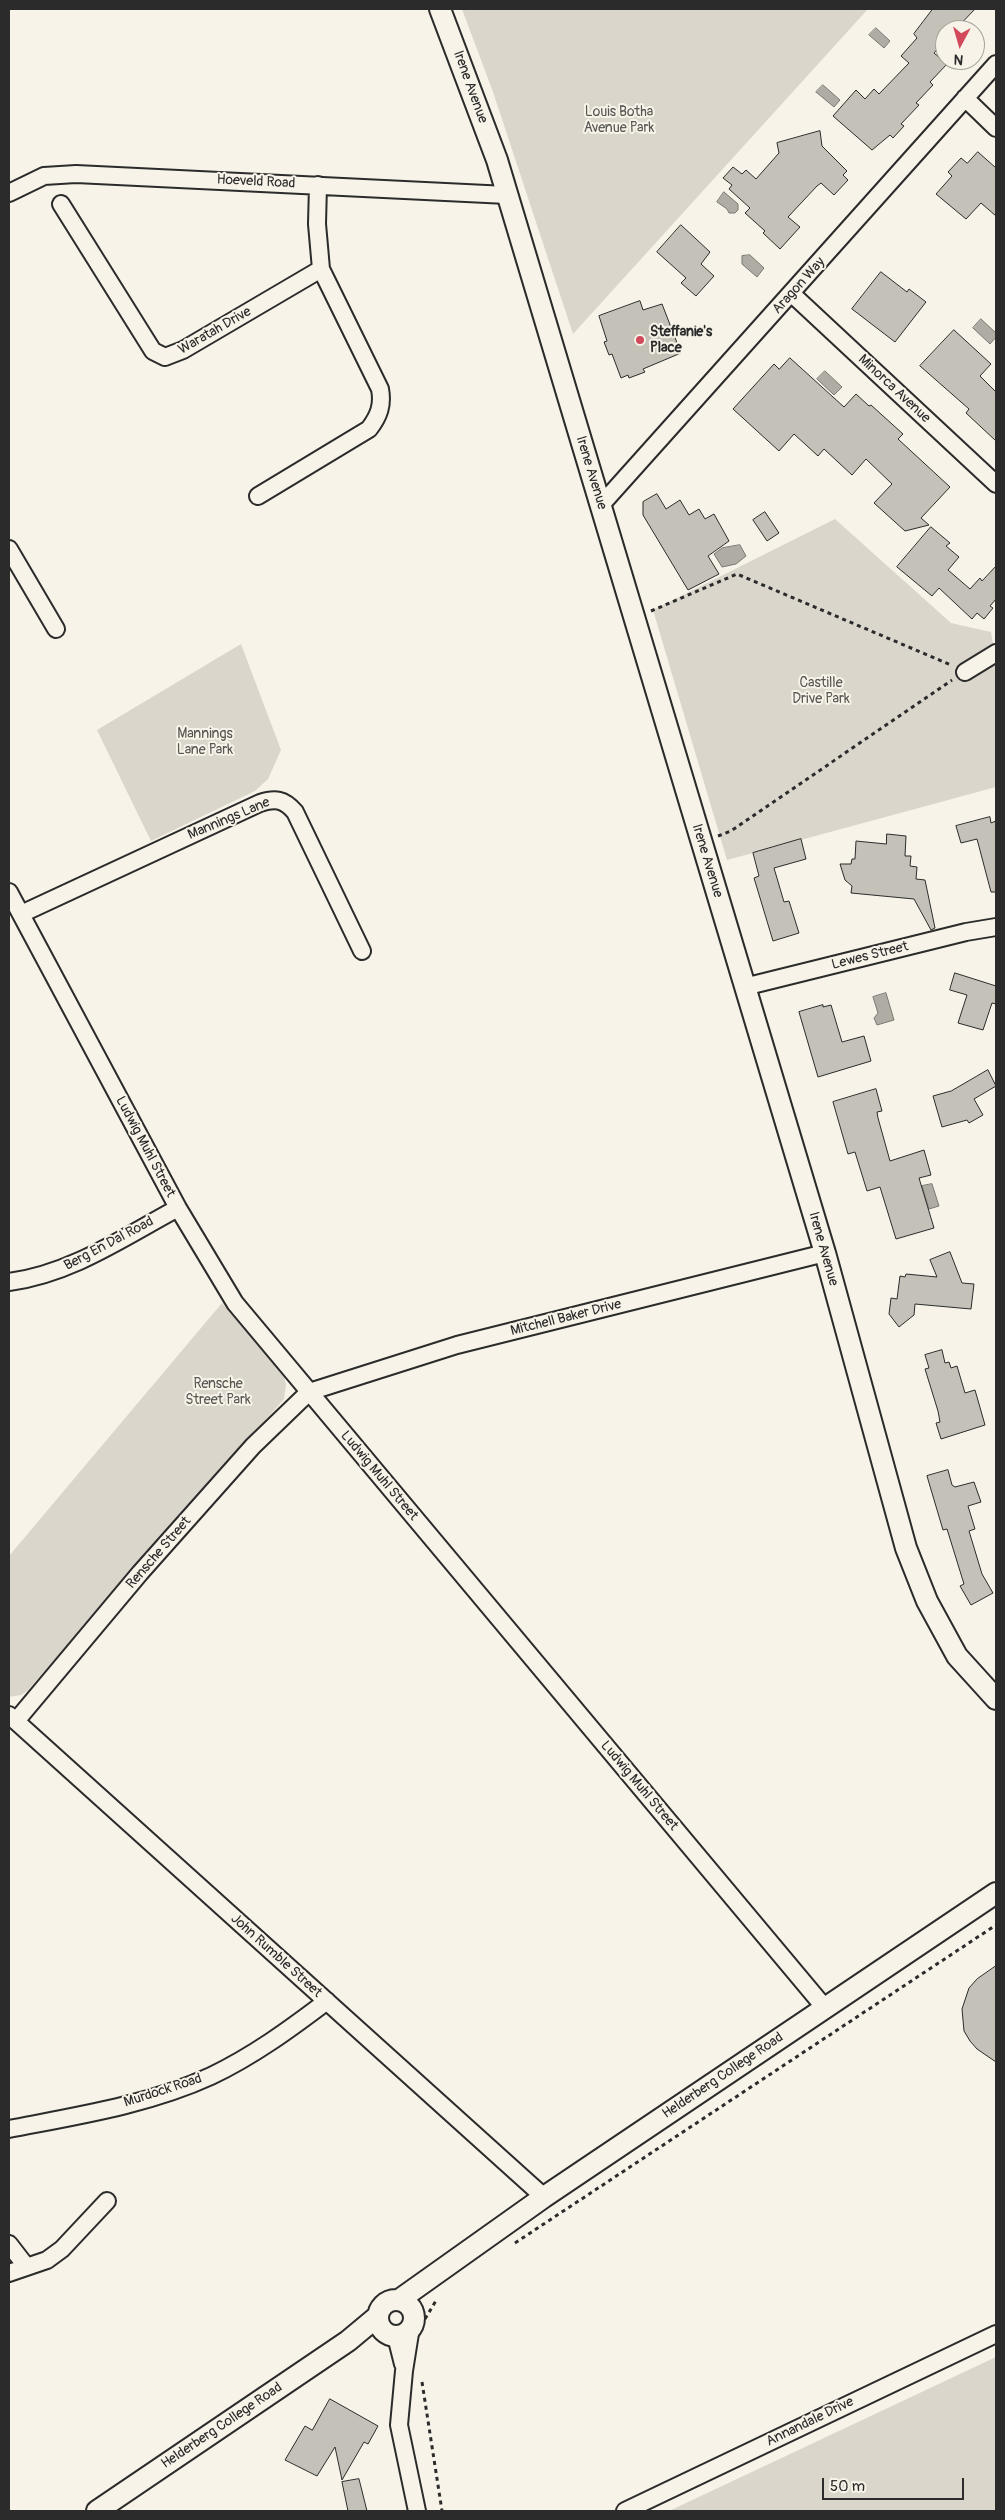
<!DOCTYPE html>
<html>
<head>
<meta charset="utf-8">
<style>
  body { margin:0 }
  #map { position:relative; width:1005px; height:2520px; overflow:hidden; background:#f7f3e8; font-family:Pangolin,sans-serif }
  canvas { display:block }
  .frame { position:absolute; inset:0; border:10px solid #2b2b2b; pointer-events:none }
  .north { position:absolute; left:935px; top:20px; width:50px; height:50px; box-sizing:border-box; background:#f7f3e8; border:1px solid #a5a39c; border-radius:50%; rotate:186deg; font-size:14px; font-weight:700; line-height:20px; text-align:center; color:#2b2b2b }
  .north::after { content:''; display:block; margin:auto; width:18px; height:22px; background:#d1495b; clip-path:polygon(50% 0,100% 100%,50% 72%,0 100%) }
  .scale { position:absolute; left:822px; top:2478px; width:142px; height:22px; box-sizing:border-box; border:2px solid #2b2b2b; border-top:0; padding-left:6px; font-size:15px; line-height:18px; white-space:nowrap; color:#2b2b2b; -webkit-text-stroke:4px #f7f3e8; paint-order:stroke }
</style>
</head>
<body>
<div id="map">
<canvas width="1005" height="2520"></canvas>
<div class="frame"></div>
<div class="north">N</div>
<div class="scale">50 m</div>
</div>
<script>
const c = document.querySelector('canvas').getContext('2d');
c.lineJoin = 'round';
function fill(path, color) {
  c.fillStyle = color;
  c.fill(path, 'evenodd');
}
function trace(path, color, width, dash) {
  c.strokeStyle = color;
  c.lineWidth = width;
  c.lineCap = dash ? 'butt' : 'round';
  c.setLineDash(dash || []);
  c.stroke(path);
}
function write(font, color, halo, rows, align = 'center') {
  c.font = font + ' Pangolin,sans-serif';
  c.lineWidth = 4;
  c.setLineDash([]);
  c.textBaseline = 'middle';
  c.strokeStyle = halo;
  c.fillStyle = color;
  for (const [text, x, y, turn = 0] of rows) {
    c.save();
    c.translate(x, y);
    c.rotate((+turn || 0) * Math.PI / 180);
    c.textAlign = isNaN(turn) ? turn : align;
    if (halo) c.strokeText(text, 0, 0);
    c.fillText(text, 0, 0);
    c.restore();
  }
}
const green = new Path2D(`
  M 462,9 L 868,9 L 573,334 L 493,92 Z
  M 835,519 L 951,623 L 991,632 L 996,661 L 996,787 L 727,860 L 653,610 Z
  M 241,644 L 281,750 L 268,779 L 255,791 L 151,841 L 97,730 Z
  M 222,1303 L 284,1377 L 286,1384 L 284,1399 L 27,1691 L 21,1695 L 9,1697 L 9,1556 Z
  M 996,2357 L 996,2511 L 669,2511 Z`);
const water = new Path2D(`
  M 876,28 L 890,41 L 884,48 L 869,35 Z
  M 823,85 L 840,100 L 834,107 L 816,92 Z
  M 724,192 L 738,204 L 738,210 L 735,213 L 729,213 L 727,209 L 717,202 Z
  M 750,255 L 764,268 L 757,277 L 742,264 L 742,256 Z
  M 981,319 L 996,333 L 996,337 L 990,344 L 973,328 Z
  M 825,371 L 842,387 L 834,395 L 817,379 Z
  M 740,545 L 746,556 L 736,564 L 722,567 L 714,554 L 722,548 Z
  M 886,993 L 894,1020 L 877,1025 L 874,1018 L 878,1013 L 873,997 Z
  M 932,1184 L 939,1206 L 929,1209 L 922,1186 Z`);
const building = new Path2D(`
  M 933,9 L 975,9 L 955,30 L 945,30 L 945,41 L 934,53 L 947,64 L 930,82 L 933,85 L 916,103 L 919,105 L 901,124 L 904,126 L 893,138 L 890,135 L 872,150 L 833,116 L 856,90 L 865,99 L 874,89 L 879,94 L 909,63 L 901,56 L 917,38 L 914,34 Z
  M 820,131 L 822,146 L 847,171 L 843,175 L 848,180 L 834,195 L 821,183 L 817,186 L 788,217 L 800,227 L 780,249 L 763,233 L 765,231 L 745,213 L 750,208 L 729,189 L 732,185 L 723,178 L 733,167 L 742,174 L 746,170 L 756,179 L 779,153 L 777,143 Z
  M 978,152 L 996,168 L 996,216 L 981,203 L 966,219 L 936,194 L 952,176 L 948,172 L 961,158 L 967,163 Z
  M 681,225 L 710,252 L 701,264 L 714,276 L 696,296 L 681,283 L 686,278 L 657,252 Z
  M 881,272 L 907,292 L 909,289 L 926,302 L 895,342 L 852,309 Z
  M 640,301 L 643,310 L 662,304 L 681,353 L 643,369 L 645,372 L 629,378 L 628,375 L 621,378 L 612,354 L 609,355 L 604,342 L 607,341 L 599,316 Z
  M 954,330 L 991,364 L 980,376 L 996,392 L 996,441 L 966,413 L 969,409 L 920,366 Z
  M 790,358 L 844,407 L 856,394 L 869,406 L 871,405 L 903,434 L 898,439 L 950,487 L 921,518 L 929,525 L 905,531 L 874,503 L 892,484 L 866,459 L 852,475 L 824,449 L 818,456 L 794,434 L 779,451 L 733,409 L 774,364 L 779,369 Z
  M 657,494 L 666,509 L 680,500 L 689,515 L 699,509 L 705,519 L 714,514 L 729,541 L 708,556 L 719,574 L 688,590 L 643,515 L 643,502 Z
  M 765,512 L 779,533 L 767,541 L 753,520 Z
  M 931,527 L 950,543 L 946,546 L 959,557 L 948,570 L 970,589 L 980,578 L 982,581 L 996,566 L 996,599 L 990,606 L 993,608 L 984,619 L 977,613 L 972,619 L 939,588 L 932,596 L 897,567 Z
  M 990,817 L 991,823 L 996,821 L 996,892 L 991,892 L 977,839 L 961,843 L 956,826 Z
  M 887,834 L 906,836 L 905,856 L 911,856 L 910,866 L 917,867 L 916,879 L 925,880 L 935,928 L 931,930 L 914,899 L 851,893 L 852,886 L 845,880 L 840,864 L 851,864 L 852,859 L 855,859 L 856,841 L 886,844 Z
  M 801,839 L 806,859 L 774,868 L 784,902 L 789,901 L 799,933 L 773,941 L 754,878 L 759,876 L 753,853 Z
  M 955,973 L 996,986 L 996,1004 L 992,1003 L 983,1030 L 958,1023 L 967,995 L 950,990 Z
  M 823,1005 L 823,1007 L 831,1005 L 842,1042 L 864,1036 L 871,1061 L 818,1077 L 799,1012 Z
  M 988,1070 L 996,1086 L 974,1099 L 983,1115 L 969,1123 L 967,1120 L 942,1127 L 933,1096 L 951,1091 Z
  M 876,1089 L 882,1111 L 877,1112 L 878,1118 L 890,1161 L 924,1150 L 931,1175 L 919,1178 L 934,1228 L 896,1239 L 880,1187 L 867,1191 L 855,1152 L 848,1154 L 833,1102 Z
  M 950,1252 L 962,1283 L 974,1284 L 971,1309 L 915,1304 L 914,1315 L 899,1327 L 889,1314 L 891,1298 L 897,1299 L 900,1276 L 905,1277 L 906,1274 L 937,1277 L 930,1260 Z
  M 942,1350 L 945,1363 L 949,1362 L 951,1368 L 957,1366 L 965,1393 L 975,1390 L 985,1425 L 941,1439 L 936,1423 L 940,1422 L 938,1411 L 925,1369 L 929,1368 L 925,1355 Z
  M 948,1470 L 952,1485 L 955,1487 L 974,1482 L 981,1502 L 968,1506 L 975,1529 L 969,1531 L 982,1574 L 993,1593 L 971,1605 L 960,1586 L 964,1584 L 947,1529 L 943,1530 L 927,1476 Z
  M 996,1966 L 996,2062 L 977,2049 L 970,2041 L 964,2031 L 962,2009 L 969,1988 L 977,1979 Z
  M 330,2399 L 378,2426 L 368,2444 L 364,2442 L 342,2480 L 335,2447 L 317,2476 L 285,2460 L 305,2426 L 312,2430 Z
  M 359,2479 L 367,2511 L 348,2511 L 342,2482 Z`);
const path = new Path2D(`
  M 651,611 L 737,574 L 951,665
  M 718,836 L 731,831 L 952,680
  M 515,2243 L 996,1925
  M 425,2319 L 437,2299
  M 422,2382 L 442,2511`);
const minor = new Path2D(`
  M 965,98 L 996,128
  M 9,193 L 44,176 L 76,174 L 507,195
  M 61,204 L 153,351 L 165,357 L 183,350 L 321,269
  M 792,294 L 996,484
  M 258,496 L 369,429 C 379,416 383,405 380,389 L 321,269 L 317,224 L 318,185
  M 601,505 L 996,64
  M 9,549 L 56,629
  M 965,672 L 996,653
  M 9,892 L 178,1208 L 235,1303 L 825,2008
  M 21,914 L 260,803 C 275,798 284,799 295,812 L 362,951
  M 744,987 L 966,932 L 996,927
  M 9,1282 C 71,1274 124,1237 178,1208
  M 9,1715 L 544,2197
  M 16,1721 L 140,1573 L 253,1446 L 309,1392 L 457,1345 L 825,1253
  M 9,2129 C 76,2116 148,2105 211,2076 C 253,2056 290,2029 327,2001
  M 9,2244 L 26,2266
  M 9,2273 L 47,2260 L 62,2249 L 107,2201
  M 411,2327 L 404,2371 L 399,2425 L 417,2511
  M 396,2336 L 403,2364
  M 625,2511 L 996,2334`);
const tertiary = new Path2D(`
  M 440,9 L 497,160 L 825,1253 L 906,1548 L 927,1601 L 957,1656 L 996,1699
  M 399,2300 L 544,2197 L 996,1893
  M378 2318a18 18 0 1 1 36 0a18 18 0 1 1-36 0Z
  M 97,2511 L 348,2341 L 378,2316`);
const markers = [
  [640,340,5,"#d1495b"]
];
const streetNames = [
  ["Irene Avenue",470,87,70],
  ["Hoeveld Road",256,182,3],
  ["Aragon Way",799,286,-48],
  ["Waratah Drive",215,331,-30],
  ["Minorca Avenue",894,389,43],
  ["Irene Avenue",591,473,73],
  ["Mannings Lane",229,819,-23],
  ["Irene Avenue",707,861,73],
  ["Lewes Street",870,956,-14],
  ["Ludwig Muhl Street",145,1147,62],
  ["Berg En Dal Road",109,1244,-28],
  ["Irene Avenue",823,1249,74],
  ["Mitchell Baker Drive",566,1318,-14],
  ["Ludwig Muhl Street",379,1476,50],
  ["Rensche Street",159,1553,-49],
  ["Ludwig Muhl Street",639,1786,50],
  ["John Rumble Street",276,1956,42],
  ["Helderberg College Road",723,2076,-34],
  ["Murdock Road",163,2091,-18],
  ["Annandale Drive",810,2422,-26],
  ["Helderberg College Road",222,2426,-34]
];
const parkNames = [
  ["Louis Botha",619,112],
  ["Avenue Park",619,128],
  ["Castille",821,683],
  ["Drive Park",821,699],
  ["Mannings",205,734],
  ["Lane Park",205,750],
  ["Rensche",218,1384],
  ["Street Park",218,1400]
];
const poiNames = [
  ["Steffanie's",650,332],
  ["Place",650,348]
];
fill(green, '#dad6cc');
fill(water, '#afaca4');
trace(water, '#7a7874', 1);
fill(building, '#c4c1b9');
trace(building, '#2b2b2b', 1);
trace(minor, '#2b2b2b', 20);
trace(tertiary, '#2b2b2b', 24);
trace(path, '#2b2b2b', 3, [4, 4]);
trace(minor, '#f7f3e8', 16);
trace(tertiary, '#f7f3e8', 20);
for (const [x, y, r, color] of markers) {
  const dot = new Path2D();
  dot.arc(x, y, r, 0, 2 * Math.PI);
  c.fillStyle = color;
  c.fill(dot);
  trace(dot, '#f7f3e8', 2);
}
write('14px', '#2b2b2b', '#f7f3e8', streetNames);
write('14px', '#575653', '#f7f3e8', parkNames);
write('bold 14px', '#2b2b2b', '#f7f3e8', poiNames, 'left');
</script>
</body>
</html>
